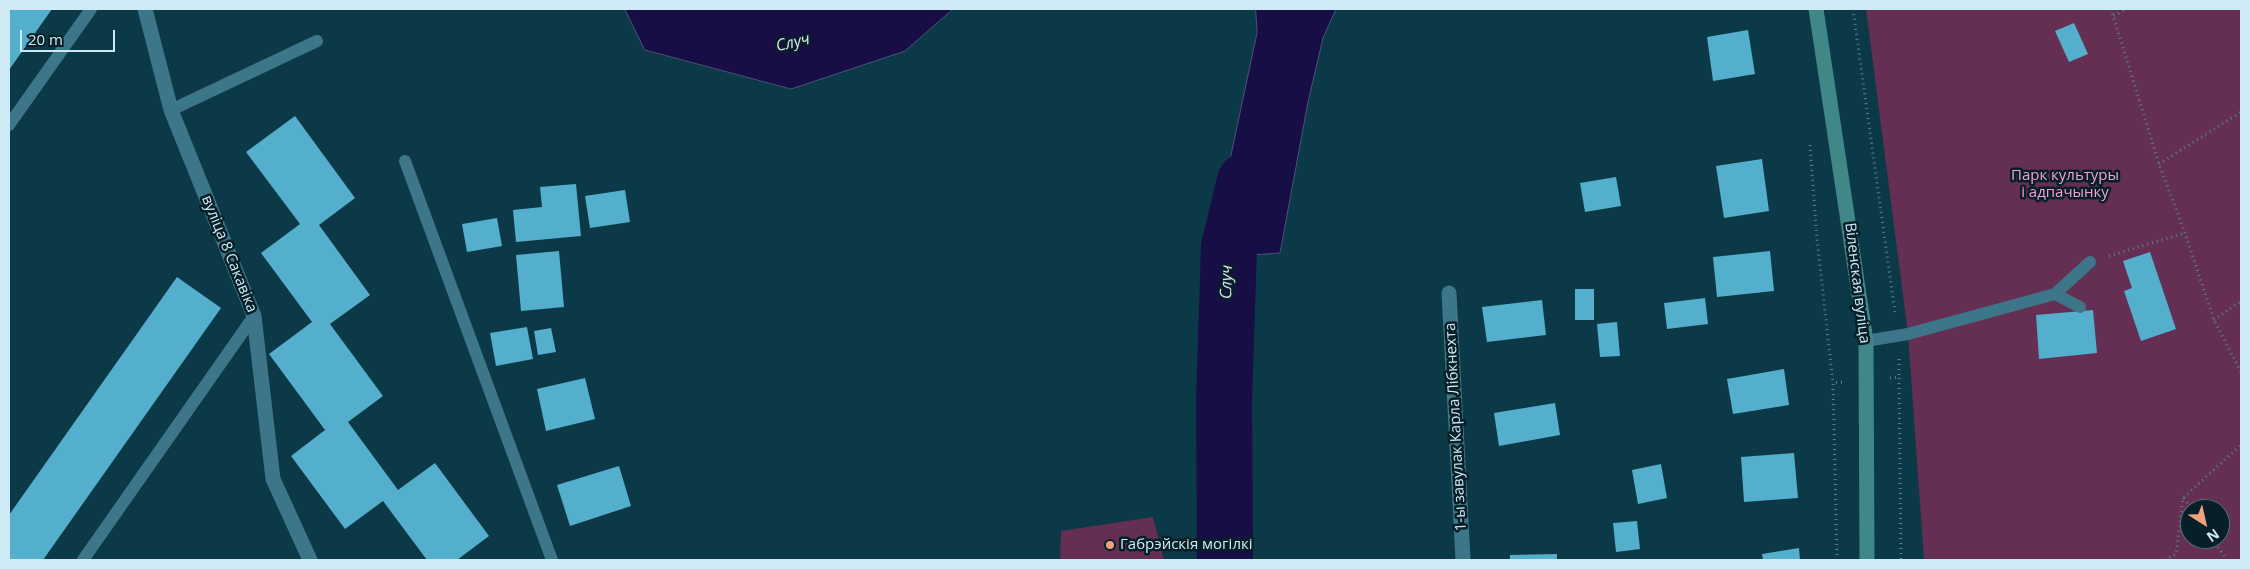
<!DOCTYPE html>
<html>
<head>
<meta charset="utf-8">
<style>
  body { margin:0 }
  #map { position:relative; width:2250px; height:569px; overflow:hidden; background:#0c3947; font-family:"Open Sans",sans-serif }
  canvas { display:block }
  .frame { position:absolute; inset:0; border:10px solid #ceebf5; pointer-events:none }
  .north { position:absolute; left:2180px; top:499px; width:50px; height:50px; box-sizing:border-box; background:#071f26; border:1px solid #577179; border-radius:50%; rotate:145deg; font-size:14px; font-weight:700; line-height:20px; text-align:center; color:#ceebf5 }
  .north::after { content:''; display:block; margin:auto; width:18px; height:22px; background:#f2a080; clip-path:polygon(50% 0,100% 100%,50% 72%,0 100%) }
  .scale { position:absolute; left:20px; top:30px; width:95px; height:22px; box-sizing:border-box; border:2px solid #ceebf5; border-top:0; padding-left:6px; font-size:15px; line-height:18px; white-space:nowrap; color:#ceebf5; -webkit-text-stroke:4px #071f26; paint-order:stroke }
</style>
</head>
<body>
<div id="map">
<canvas width="2250" height="569"></canvas>
<div class="frame"></div>
<div class="north">N</div>
<div class="scale">20 m</div>
</div>
<script>
const c = document.querySelector('canvas').getContext('2d');
c.lineJoin = 'round';
function fill(path, color) {
  c.fillStyle = color;
  c.fill(path, 'evenodd');
}
function trace(path, color, width, dash) {
  c.strokeStyle = color;
  c.lineWidth = width;
  c.lineCap = dash ? 'butt' : 'round';
  c.setLineDash(dash || []);
  c.stroke(path);
}
function write(font, color, halo, rows, align = 'center') {
  c.font = font + ' "Open Sans",sans-serif';
  c.lineWidth = 5;
  c.setLineDash([]);
  c.textBaseline = 'middle';
  c.strokeStyle = halo;
  c.fillStyle = color;
  for (const [text, x, y, turn = 0] of rows) {
    c.save();
    c.translate(x, y);
    c.rotate((+turn || 0) * Math.PI / 180);
    c.textAlign = isNaN(turn) ? turn : align;
    if (halo) c.strokeText(text, 0, 0);
    c.fillText(text, 0, 0);
    c.restore();
  }
}
const green = new Path2D(`
  M 1866,9 L 2241,9 L 2241,560 L 1924,560 L 1908,334 ZM 2190,509 L 2220,509 L 2220,539 L 2190,539 Z
  M 1153,517 L 1164,560 L 1060,560 L 1061,531 Z`);
const water = new Path2D(`
  M 625,9 L 953,9 L 905,51 L 791,89 L 645,50 Z
  M 1256,9 L 1336,9 L 1323,38 L 1308,102 L 1280,253 L 1209,258 L 1257,33 Z`);
const river = new Path2D(`
  M 1225,560 L 1224,400 L 1229,247 L 1245,181`);
const building = new Path2D(`
  M 9,9 L 52,9 L 9,70 Z
  M 2074,23 L 2088,54 L 2069,62 L 2055,31 Z
  M 1748,30 L 1755,74 L 1713,81 L 1707,37 Z
  M 295,116 L 355,198 L 319,225 L 370,295 L 330,324 L 383,396 L 348,422 L 398,490 L 435,463 L 489,536 L 457,560 L 427,560 L 383,501 L 345,529 L 291,456 L 325,430 L 269,354 L 312,322 L 261,253 L 300,224 L 246,152 Z
  M 1762,159 L 1769,211 L 1724,218 L 1716,166 Z
  M 1616,177 L 1621,206 L 1585,212 L 1580,183 Z
  M 576,184 L 581,236 L 516,242 L 513,210 L 542,207 L 540,187 Z
  M 625,190 L 630,222 L 590,228 L 585,196 Z
  M 497,218 L 502,246 L 467,252 L 462,224 Z
  M 559,251 L 564,307 L 521,311 L 516,255 Z
  M 1770,251 L 1774,291 L 1717,297 L 1713,257 Z
  M 2150,252 L 2176,329 L 2141,341 L 2124,291 L 2132,288 L 2123,261 Z
  M 177,277 L 221,308 L 43,560 L 9,560 L 9,515 Z
  M 1575,289 L 1594,289 L 1594,320 L 1575,320 Z
  M 1705,298 L 1708,324 L 1667,329 L 1664,303 Z
  M 1542,300 L 1546,335 L 1487,342 L 1482,307 Z
  M 2093,310 L 2097,353 L 2039,359 L 2036,315 Z
  M 1617,322 L 1620,356 L 1600,357 L 1597,324 Z
  M 527,327 L 533,359 L 496,366 L 490,333 Z
  M 551,328 L 556,352 L 538,355 L 534,331 Z
  M 1784,369 L 1789,405 L 1733,414 L 1727,379 Z
  M 585,378 L 595,419 L 546,431 L 537,389 Z
  M 1555,403 L 1560,435 L 1499,446 L 1494,413 Z
  M 1794,453 L 1798,498 L 1744,502 L 1741,457 Z
  M 1661,464 L 1667,498 L 1638,504 L 1632,470 Z
  M 619,466 L 631,506 L 570,526 L 557,485 Z
  M 1637,521 L 1640,549 L 1616,552 L 1613,523 Z
  M 1799,548 L 1800,560 L 1763,560 L 1762,554 Z
  M 1557,554 L 1557,560 L 1510,560 L 1510,555 Z`);
const path = new Path2D(`
  M 1853,9 L 1895,313
  M 2111,9 L 2159,164 L 2185,233 L 2214,320 L 2241,372
  M 2114,16 L 2126,9
  M 1810,145 L 1817,239 L 1833,383
  M 2159,164 L 2241,112
  M 2109,256 L 2185,233
  M 2214,320 L 2241,301
  M 1899,359 L 1899,377
  M 1890,378 L 1899,377 L 1901,560
  M 2184,498 L 2191,509
  M 2212,539 L 2227,560
  M 1837,560 L 1833,383 L 1844,382
  M 2165,560 L 2176,554 L 2183,498 L 2241,445`);
const lane = new Path2D(`
  M 171,110 L 317,41
  M 9,125 L 91,9
  M 405,161 L 552,560
  M 2055,294 L 2090,262
  M 1866,341 L 1908,334 L 2055,294 L 2080,307
  M 83,560 L 254,316`);
const street = new Path2D(`
  M 145,9 L 171,110 L 254,316 L 273,479 L 310,560
  M 1449,293 L 1463,560`);
const secondary = new Path2D(`
  M 1816,9 L 1866,341 L 1867,560`);
const markers = [
  [1110,545,5,"#f2a080"]
];
const parkNames = [
  ["Парк культуры",2065,176],
  ["і адпачынку",2065,193]
];
const streetNames = [
  ["вуліца 8 Сакавіка",229,254,68],
  ["Віленская вуліца",1857,283,83],
  ["1-ы завулак Карла Лібкнехта",1456,427,-93]
];
const poiNames = [
  ["Габрэйскія могілкі",1120,545]
];
const waterNames = [
  ["Случ",793,43,-13],
  ["Случ",1227,282,-88]
];
fill(green, '#642f52');
fill(water, '#160e44');
trace(water, '#4d5079', 1);
trace(river, '#160e44', 56);
fill(building, '#54afcc');
trace(path, '#59808c', 3, [1, 4]);
trace(lane, '#3e7689', 12);
trace(street, '#3e7689', 15);
trace(secondary, '#408888', 15);
for (const [x, y, r, color] of markers) {
  const dot = new Path2D();
  dot.arc(x, y, r, 0, 2 * Math.PI);
  c.fillStyle = color;
  c.fill(dot);
  trace(dot, '#071f26', 2);
}
write('15px', '#f99fd8', '#071f26', parkNames);
write('15px', '#ceebf5', '#071f26', streetNames);
write('15px', '#ceebf5', '#071f26', poiNames, 'left');
write('italic 16px', '#dfe0f3', '#071f26', waterNames);
</script>
</body>
</html>
